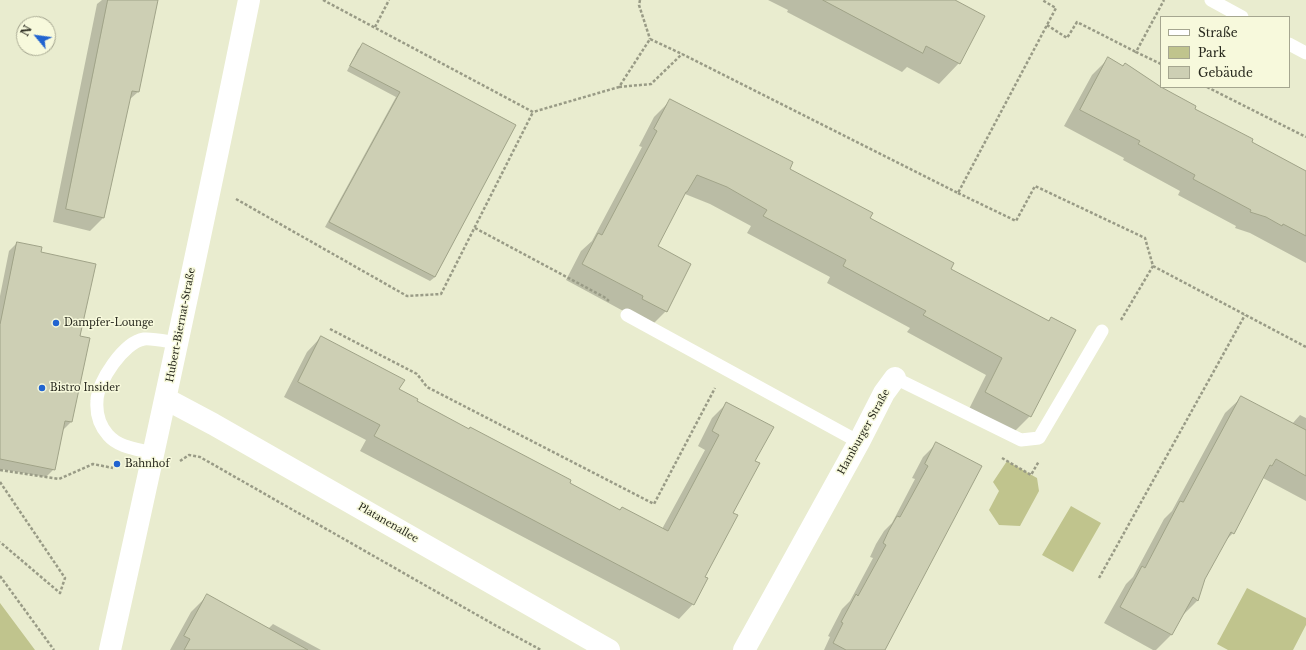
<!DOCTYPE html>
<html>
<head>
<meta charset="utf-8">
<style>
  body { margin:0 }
  #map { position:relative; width:1306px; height:650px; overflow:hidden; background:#e9eccf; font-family:"Libre Baskerville",serif }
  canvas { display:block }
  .legend { position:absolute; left:1160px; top:16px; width:130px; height:72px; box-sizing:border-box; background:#f7f9dc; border:1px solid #a5a690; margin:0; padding:5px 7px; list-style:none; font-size:12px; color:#292a1f }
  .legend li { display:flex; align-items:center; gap:8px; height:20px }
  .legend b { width:20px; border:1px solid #a5a690 }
  .north { position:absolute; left:16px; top:16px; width:40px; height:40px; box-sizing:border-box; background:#f7f9dc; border:1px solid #a5a690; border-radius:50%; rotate:299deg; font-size:11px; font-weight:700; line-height:16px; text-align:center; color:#292a1f }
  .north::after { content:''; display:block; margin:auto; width:14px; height:18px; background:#2164d0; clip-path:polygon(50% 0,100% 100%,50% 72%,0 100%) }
</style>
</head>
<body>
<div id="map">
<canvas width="1306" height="650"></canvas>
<ul class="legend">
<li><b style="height:5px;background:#fff"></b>Straße</li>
<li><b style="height:11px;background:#c0c48d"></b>Park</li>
<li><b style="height:11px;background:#cdcfb4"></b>Gebäude</li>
</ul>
<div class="north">N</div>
</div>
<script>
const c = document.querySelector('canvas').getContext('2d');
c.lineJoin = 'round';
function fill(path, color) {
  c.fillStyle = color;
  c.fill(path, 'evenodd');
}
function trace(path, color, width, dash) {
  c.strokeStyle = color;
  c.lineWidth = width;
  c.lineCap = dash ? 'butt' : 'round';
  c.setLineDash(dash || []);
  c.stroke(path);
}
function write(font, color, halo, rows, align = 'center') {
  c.font = font + ' "Libre Baskerville",serif';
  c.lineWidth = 3;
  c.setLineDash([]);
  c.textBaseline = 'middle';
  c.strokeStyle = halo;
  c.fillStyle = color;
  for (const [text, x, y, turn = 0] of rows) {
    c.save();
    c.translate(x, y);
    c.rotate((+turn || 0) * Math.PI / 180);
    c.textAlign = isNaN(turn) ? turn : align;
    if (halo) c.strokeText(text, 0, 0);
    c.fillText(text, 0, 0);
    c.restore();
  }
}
const green = new Path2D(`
  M 1007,461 L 1037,478 L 1039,491 L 1020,526 L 999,525 L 989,510 L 999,491 L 993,482 Z
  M 1071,506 L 1101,523 L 1073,572 L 1042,555 Z
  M 1247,588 L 1306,618 L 1306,625 L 1293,650 L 1228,650 L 1217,644 Z
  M 0,603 L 35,650 L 0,650 Z`);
const shadow = new Path2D(`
  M 102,0 L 157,0 L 138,92 L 129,100 L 103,218 L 90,231 L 53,222 L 97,4 Z
  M 768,0 L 953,0 L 959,63 L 939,84 L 907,67 L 902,72 L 787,12 L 788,10 Z
  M 363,45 L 515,126 L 435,277 L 430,281 L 325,227 L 396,97 L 347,71 L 358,49 Z
  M 1108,59 L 1250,142 L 1306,172 L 1306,263 L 1250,233 L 1235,228 L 1236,226 L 1178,195 L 1180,191 L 1123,160 L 1124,158 L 1064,126 L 1092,75 Z
  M 670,101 L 789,169 L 949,269 L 1048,321 L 1051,318 L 1030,416 L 1014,432 L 969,409 L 986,375 L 907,332 L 910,328 L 827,283 L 830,277 L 747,233 L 751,226 L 710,204 L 685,194 L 656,247 L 690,264 L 666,311 L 649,328 L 627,313 L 566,280 L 581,251 L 592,241 L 642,147 L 639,146 L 654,117 Z
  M 17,243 L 40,252 L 79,337 L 89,339 L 71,422 L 63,430 L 54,469 L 46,477 L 0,469 L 0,296 L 9,251 Z
  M 321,337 L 416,402 L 620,511 L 662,529 L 705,450 L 698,446 L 712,418 L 727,403 L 732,514 L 704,577 L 693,604 L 679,619 L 360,451 L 366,440 L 284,397 L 307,352 Z
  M 1242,397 L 1292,424 L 1300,415 L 1306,418 L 1306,501 L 1263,478 L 1233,533 L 1224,542 L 1204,579 L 1198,600 L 1181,617 L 1172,634 L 1156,650 L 1153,650 L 1104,623 L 1126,584 L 1133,577 L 1164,519 L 1172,511 L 1225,413 Z
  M 937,443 L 884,650 L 824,650 L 830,637 L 828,636 L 842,609 L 850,601 L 873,558 L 870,557 L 876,544 L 884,531 L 892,523 L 915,479 L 912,478 L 923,457 Z
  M 207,596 L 268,629 L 273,624 L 321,650 L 170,650 L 191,612 Z`);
const building = new Path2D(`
  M 108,0 L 158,0 L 139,92 L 132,91 L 104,218 L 66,209 Z
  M 823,0 L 955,0 L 985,16 L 960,64 L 926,46 L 923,53 Z
  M 363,43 L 516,125 L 435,277 L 329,222 L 400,92 L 350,66 Z
  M 1108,57 L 1123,66 L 1125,63 L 1161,87 L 1196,106 L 1195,109 L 1253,139 L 1252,142 L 1306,171 L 1306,236 L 1283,224 L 1282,226 L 1266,217 L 1250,212 L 1251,210 L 1193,179 L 1195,175 L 1138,144 L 1140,141 L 1080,110 Z
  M 670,99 L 793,162 L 790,169 L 873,213 L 870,218 L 954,263 L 951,269 L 1049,321 L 1051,317 L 1076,330 L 1031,417 L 985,392 L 1002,358 L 923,315 L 926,311 L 843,266 L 846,260 L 763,216 L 767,210 L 727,187 L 697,175 L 687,192 L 686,192 L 658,246 L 691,264 L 667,312 L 642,299 L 643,296 L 582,264 L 598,233 L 602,235 L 657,131 L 654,129 Z
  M 17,242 L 42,247 L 41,252 L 96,264 L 80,336 L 90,338 L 72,422 L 65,421 L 55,470 L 0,459 L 0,325 Z
  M 321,336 L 405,380 L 399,389 L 418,399 L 417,401 L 469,429 L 470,427 L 571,480 L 570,483 L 620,510 L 622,507 L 668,531 L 719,435 L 712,431 L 726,402 L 774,427 L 755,461 L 760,463 L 733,513 L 738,515 L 705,577 L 708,578 L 694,605 L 374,436 L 380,425 L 298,382 Z
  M 1241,396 L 1306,430 L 1306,476 L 1276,459 L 1272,466 L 1270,465 L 1234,534 L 1231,532 L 1205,579 L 1198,601 L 1193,597 L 1172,635 L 1120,607 L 1142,566 L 1145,568 L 1180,501 L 1183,502 Z
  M 936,442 L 982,466 L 885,650 L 846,650 L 833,643 L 843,623 L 841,622 L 856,594 L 858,596 L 886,545 L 883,543 L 889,530 L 897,516 L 900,517 L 928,466 L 925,464 Z
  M 207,594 L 308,650 L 184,650 L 190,639 L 184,636 Z`);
const path = new Path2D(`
  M 323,0 L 533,112 L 619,87 L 650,39 L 682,54 L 958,193 L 1056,8 L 1042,0
  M 640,0 L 639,5 L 650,39
  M 1047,25 L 1067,38 L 1077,22 L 1136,52
  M 375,27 L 389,0
  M 1161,64 L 1136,52 L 1164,0
  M 619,87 L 651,84 L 682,54
  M 1207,87 L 1306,137
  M 958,193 L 1016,221 L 1035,186 L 1145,238 L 1153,266 L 1306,347
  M 236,199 L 407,296 L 441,294 L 533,112
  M 475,228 L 604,297 L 609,301
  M 1121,320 L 1153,266
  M 330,329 L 417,374 L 427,387 L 654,504 L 715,388
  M 1002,458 L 1031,475 L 1039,461
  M 180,461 L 189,455 L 200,457 L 493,624 L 541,650
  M 0,470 L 59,479 L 93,464 L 113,468
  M 0,482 L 65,578 L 60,593 L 0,542
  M 0,576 L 54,650
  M 1099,578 L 1245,315`);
const service = new Path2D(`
  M 1211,0 L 1242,17
  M 1289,44 L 1306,53
  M 627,315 L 859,442
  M 895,378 L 1021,440 L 1039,438 L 1102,331
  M 153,453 C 138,449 119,448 108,435 C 100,426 96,414 97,401 C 97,382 124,342 144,339 C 152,338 170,342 178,343`);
const minor = new Path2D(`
  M 166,399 L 213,424 L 609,650
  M 744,650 L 859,442 L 884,393 L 895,378`);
const tertiary = new Path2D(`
  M 110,650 C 158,434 205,217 249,0`);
const markers = [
  [56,323,4,"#2164d0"],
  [42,388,4,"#2164d0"],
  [117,464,4,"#2164d0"]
];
const poiNames = [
  ["Dampfer-Lounge",64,323],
  ["Bistro Insider",50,388],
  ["Bahnhof",125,464]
];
const streetNames = [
  ["Hubert-Biernat-Straße",181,325,-79],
  ["Hamburger Straße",864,432,-61],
  ["Platanenallee",388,523,30]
];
fill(green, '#c0c48d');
fill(shadow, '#0003');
fill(building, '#cdcfb4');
trace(building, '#a0a388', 1);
trace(path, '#999b86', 2.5, [3, 2]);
trace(service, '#fff', 13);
trace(minor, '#fff', 22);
trace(tertiary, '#fff', 22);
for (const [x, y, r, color] of markers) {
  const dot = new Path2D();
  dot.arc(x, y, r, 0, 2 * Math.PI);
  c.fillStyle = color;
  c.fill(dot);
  trace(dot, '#f7f9dc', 1.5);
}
write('10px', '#292a1f', '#f7f9dc', poiNames, 'left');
write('10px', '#292a1f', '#f7f9dc', streetNames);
</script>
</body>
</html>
